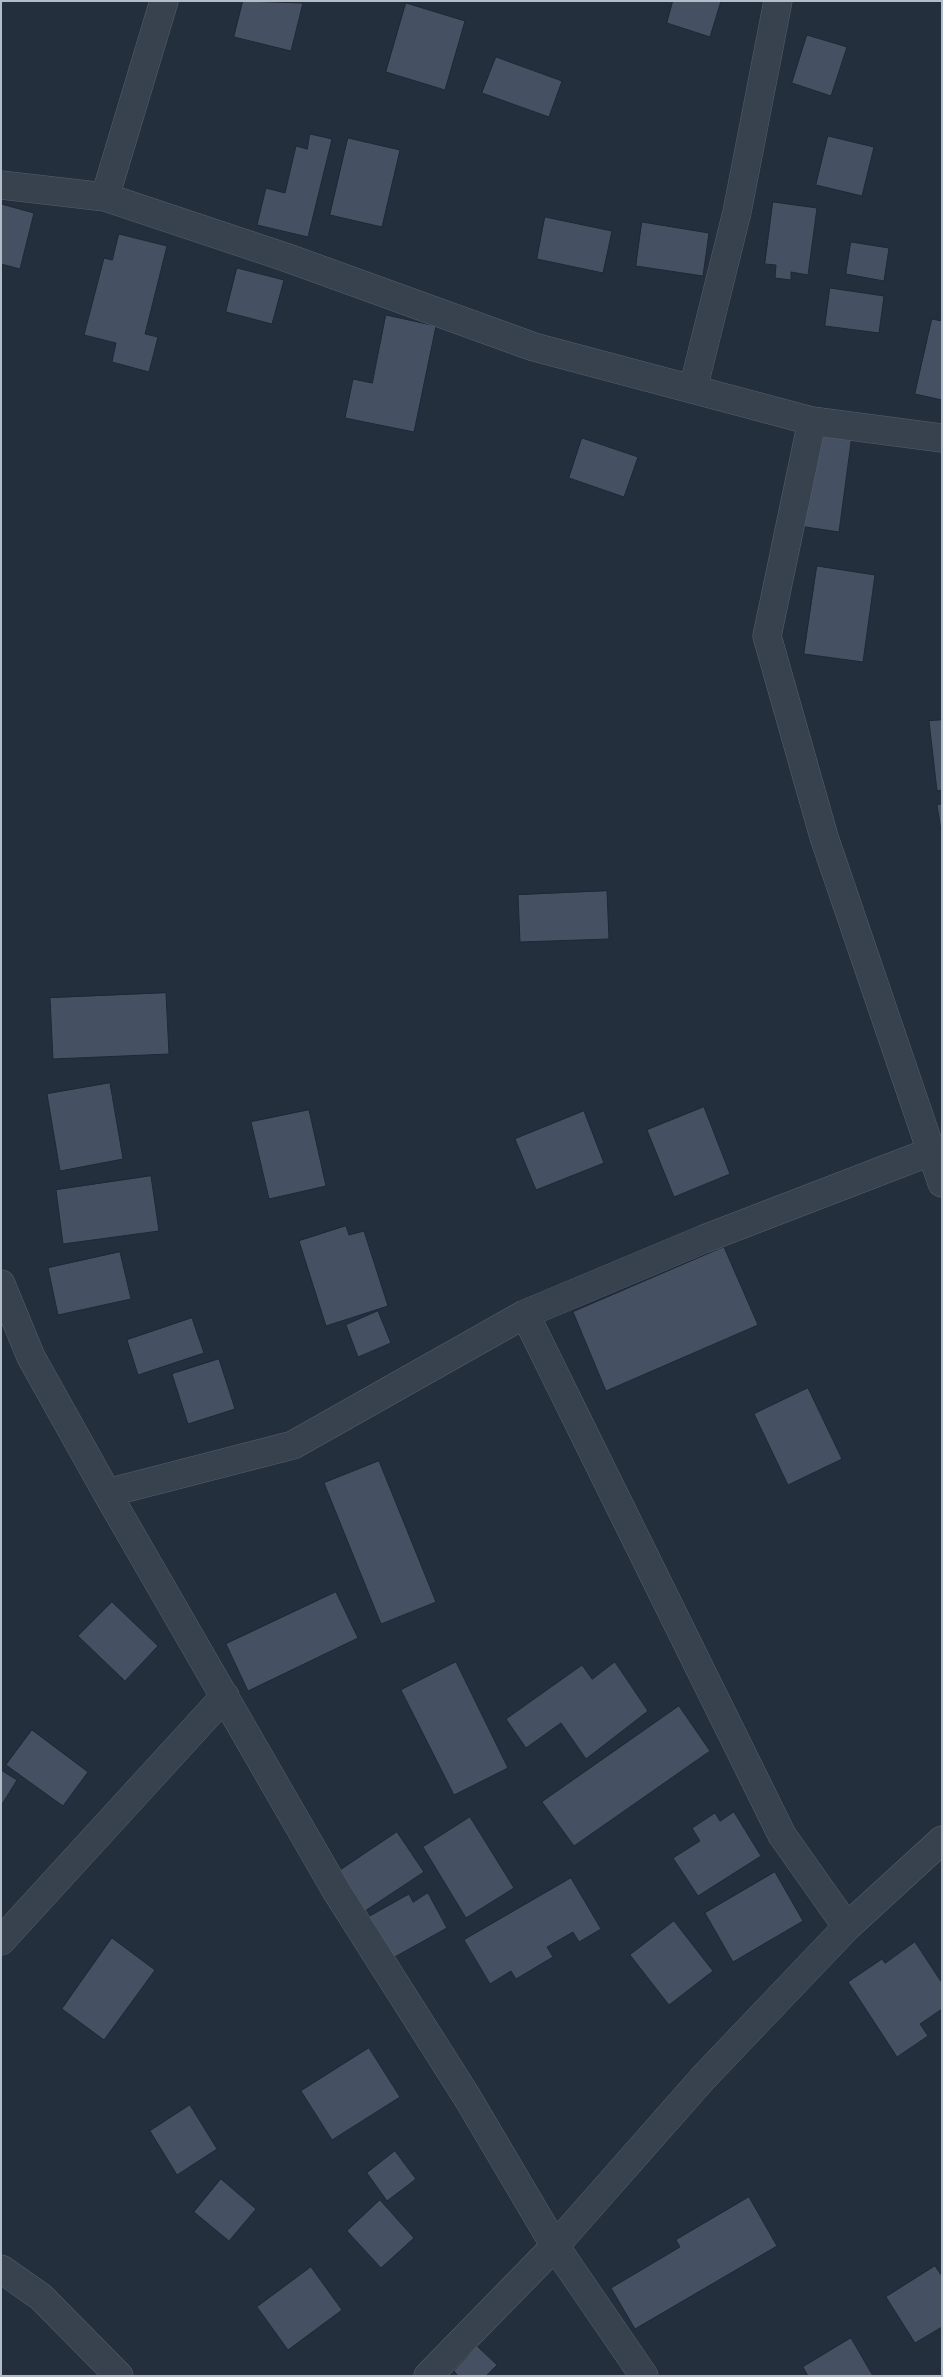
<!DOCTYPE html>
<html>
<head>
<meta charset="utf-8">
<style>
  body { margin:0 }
  #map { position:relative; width:943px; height:2377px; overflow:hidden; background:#242f3e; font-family:Montserrat,sans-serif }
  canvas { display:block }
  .frame { position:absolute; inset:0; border:2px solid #b4bcc9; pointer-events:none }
</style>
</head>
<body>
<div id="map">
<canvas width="943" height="2377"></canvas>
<div class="frame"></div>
</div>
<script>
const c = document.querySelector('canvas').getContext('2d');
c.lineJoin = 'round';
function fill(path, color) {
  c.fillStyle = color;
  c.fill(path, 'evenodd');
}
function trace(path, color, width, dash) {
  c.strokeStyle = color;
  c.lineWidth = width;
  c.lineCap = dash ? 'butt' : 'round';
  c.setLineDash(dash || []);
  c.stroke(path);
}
const building = new Path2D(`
  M 243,1 L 303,3 L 291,51 L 234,37 Z
  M 673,1 L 721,1 L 710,37 L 667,23 Z
  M 406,3 L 465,21 L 445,90 L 386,72 Z
  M 807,35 L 847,47 L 831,96 L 792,83 Z
  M 496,57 L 562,81 L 549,117 L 482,93 Z
  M 310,134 L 332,139 L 308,237 L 257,225 L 266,188 L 285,193 L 296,146 L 307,149 Z
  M 828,136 L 874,147 L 862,196 L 816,185 Z
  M 348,138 L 400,150 L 382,227 L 330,215 Z
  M 773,202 L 817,208 L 808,275 L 791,272 L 791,280 L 775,278 L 776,265 L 765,264 Z
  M 1,204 L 34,213 L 20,269 L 1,264 Z
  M 545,217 L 612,231 L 603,273 L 537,259 Z
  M 642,222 L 709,233 L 703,276 L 636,266 Z
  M 119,234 L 167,246 L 145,334 L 158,337 L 149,372 L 112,362 L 116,343 L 84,335 L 104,258 L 112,260 Z
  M 851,242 L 889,248 L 884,281 L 846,274 Z
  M 237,268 L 284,280 L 272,324 L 226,312 Z
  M 830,288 L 884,296 L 879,333 L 825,326 Z
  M 386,315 L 436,326 L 414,432 L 345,418 L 353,379 L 372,383 Z
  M 932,319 L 942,321 L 942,400 L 915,394 Z
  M 813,429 L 852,435 L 839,532 L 799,526 Z
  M 582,438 L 638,457 L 624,497 L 569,478 Z
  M 817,566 L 875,575 L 863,662 L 804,654 Z
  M 942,720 L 942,790 L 937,791 L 929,721 Z
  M 942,804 L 942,837 L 937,805 Z
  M 607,891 L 609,939 L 520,942 L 518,895 Z
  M 166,993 L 169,1054 L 53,1059 L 50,998 Z
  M 110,1083 L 123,1159 L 60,1171 L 47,1094 Z
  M 704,1107 L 730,1174 L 674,1197 L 647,1130 Z
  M 309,1110 L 326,1186 L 269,1199 L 251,1122 Z
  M 584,1111 L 604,1163 L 536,1190 L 515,1139 Z
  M 151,1176 L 159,1231 L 63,1244 L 56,1190 Z
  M 346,1226 L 349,1235 L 364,1231 L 388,1306 L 326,1326 L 299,1241 Z
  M 724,1247 L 758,1325 L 606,1391 L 573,1312 Z
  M 120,1252 L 131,1299 L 58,1315 L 48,1268 Z
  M 378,1311 L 391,1343 L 358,1357 L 346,1325 Z
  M 192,1318 L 204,1353 L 138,1375 L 127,1340 Z
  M 219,1359 L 235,1409 L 188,1424 L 172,1374 Z
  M 808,1388 L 842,1459 L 788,1485 L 754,1414 Z
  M 379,1461 L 436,1602 L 381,1624 L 324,1483 Z
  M 336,1592 L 358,1638 L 248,1691 L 226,1644 Z
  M 112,1602 L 158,1646 L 125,1681 L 78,1636 Z
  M 456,1662 L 508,1768 L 454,1795 L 401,1690 Z
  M 615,1662 L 648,1711 L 586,1759 L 561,1723 L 526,1748 L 506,1719 L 582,1665 L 592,1679 Z
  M 679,1706 L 710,1751 L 574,1846 L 542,1802 Z
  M 32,1730 L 88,1772 L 63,1806 L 6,1765 Z
  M 1,1770 L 17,1780 L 1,1806 Z
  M 734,1812 L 761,1856 L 698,1896 L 673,1858 L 700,1841 L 692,1828 L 715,1813 L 720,1821 Z
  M 470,1817 L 514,1888 L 466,1918 L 423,1847 Z
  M 397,1832 L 424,1872 L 365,1911 L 339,1871 Z
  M 775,1872 L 803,1921 L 733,1962 L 705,1913 Z
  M 571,1878 L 601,1929 L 579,1942 L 573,1932 L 547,1947 L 553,1957 L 516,1979 L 511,1971 L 490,1984 L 464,1940 Z
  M 428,1893 L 447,1928 L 391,1959 L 368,1917 L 409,1894 L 413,1902 Z
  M 674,1921 L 713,1971 L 669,2005 L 630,1955 Z
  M 112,1938 L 155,1970 L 104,2040 L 62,2009 Z
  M 915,1942 L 942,1983 L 942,2009 L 920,2024 L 928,2036 L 897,2057 L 848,1982 L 882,1959 L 885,1963 Z
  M 369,2048 L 400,2097 L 332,2140 L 301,2091 Z
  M 190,2105 L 217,2149 L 177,2175 L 150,2131 Z
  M 395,2151 L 416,2179 L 387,2201 L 367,2173 Z
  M 221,2179 L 256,2209 L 229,2241 L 194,2212 Z
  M 749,2197 L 777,2246 L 635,2329 L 611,2288 L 680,2247 L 676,2240 Z
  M 380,2200 L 414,2238 L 381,2268 L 347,2231 Z
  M 935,2266 L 942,2276 L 942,2327 L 915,2343 L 886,2297 Z
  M 311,2267 L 342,2310 L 288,2350 L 257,2307 Z
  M 851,2338 L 873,2376 L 808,2376 L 803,2367 Z
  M 477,2346 L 497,2365 L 486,2376 L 458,2376 L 454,2371 Z`);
const minor = new Path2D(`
  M 1,185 L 105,197 L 285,257 L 534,347 L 812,421 L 942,438
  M 105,197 L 164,1
  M 693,389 L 737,212 L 778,1
  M 812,421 L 767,636 L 824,837 L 942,1183
  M 1,1284 L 31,1357 L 107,1493 L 337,1892 L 467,2097 L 555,2246 L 644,2376
  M 525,1314 L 782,1835 L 847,1927
  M 107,1493 L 293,1445 L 525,1314 L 704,1239 L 930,1152
  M 1,1941 L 225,1696
  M 1,2269 L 41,2297 L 119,2376
  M 428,2376 L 555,2246 L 704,2077 L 847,1927 L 942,1840`);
fill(building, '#455162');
trace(building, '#1f2835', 1);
trace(minor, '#565f6c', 29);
trace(minor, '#38414e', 28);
</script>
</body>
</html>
